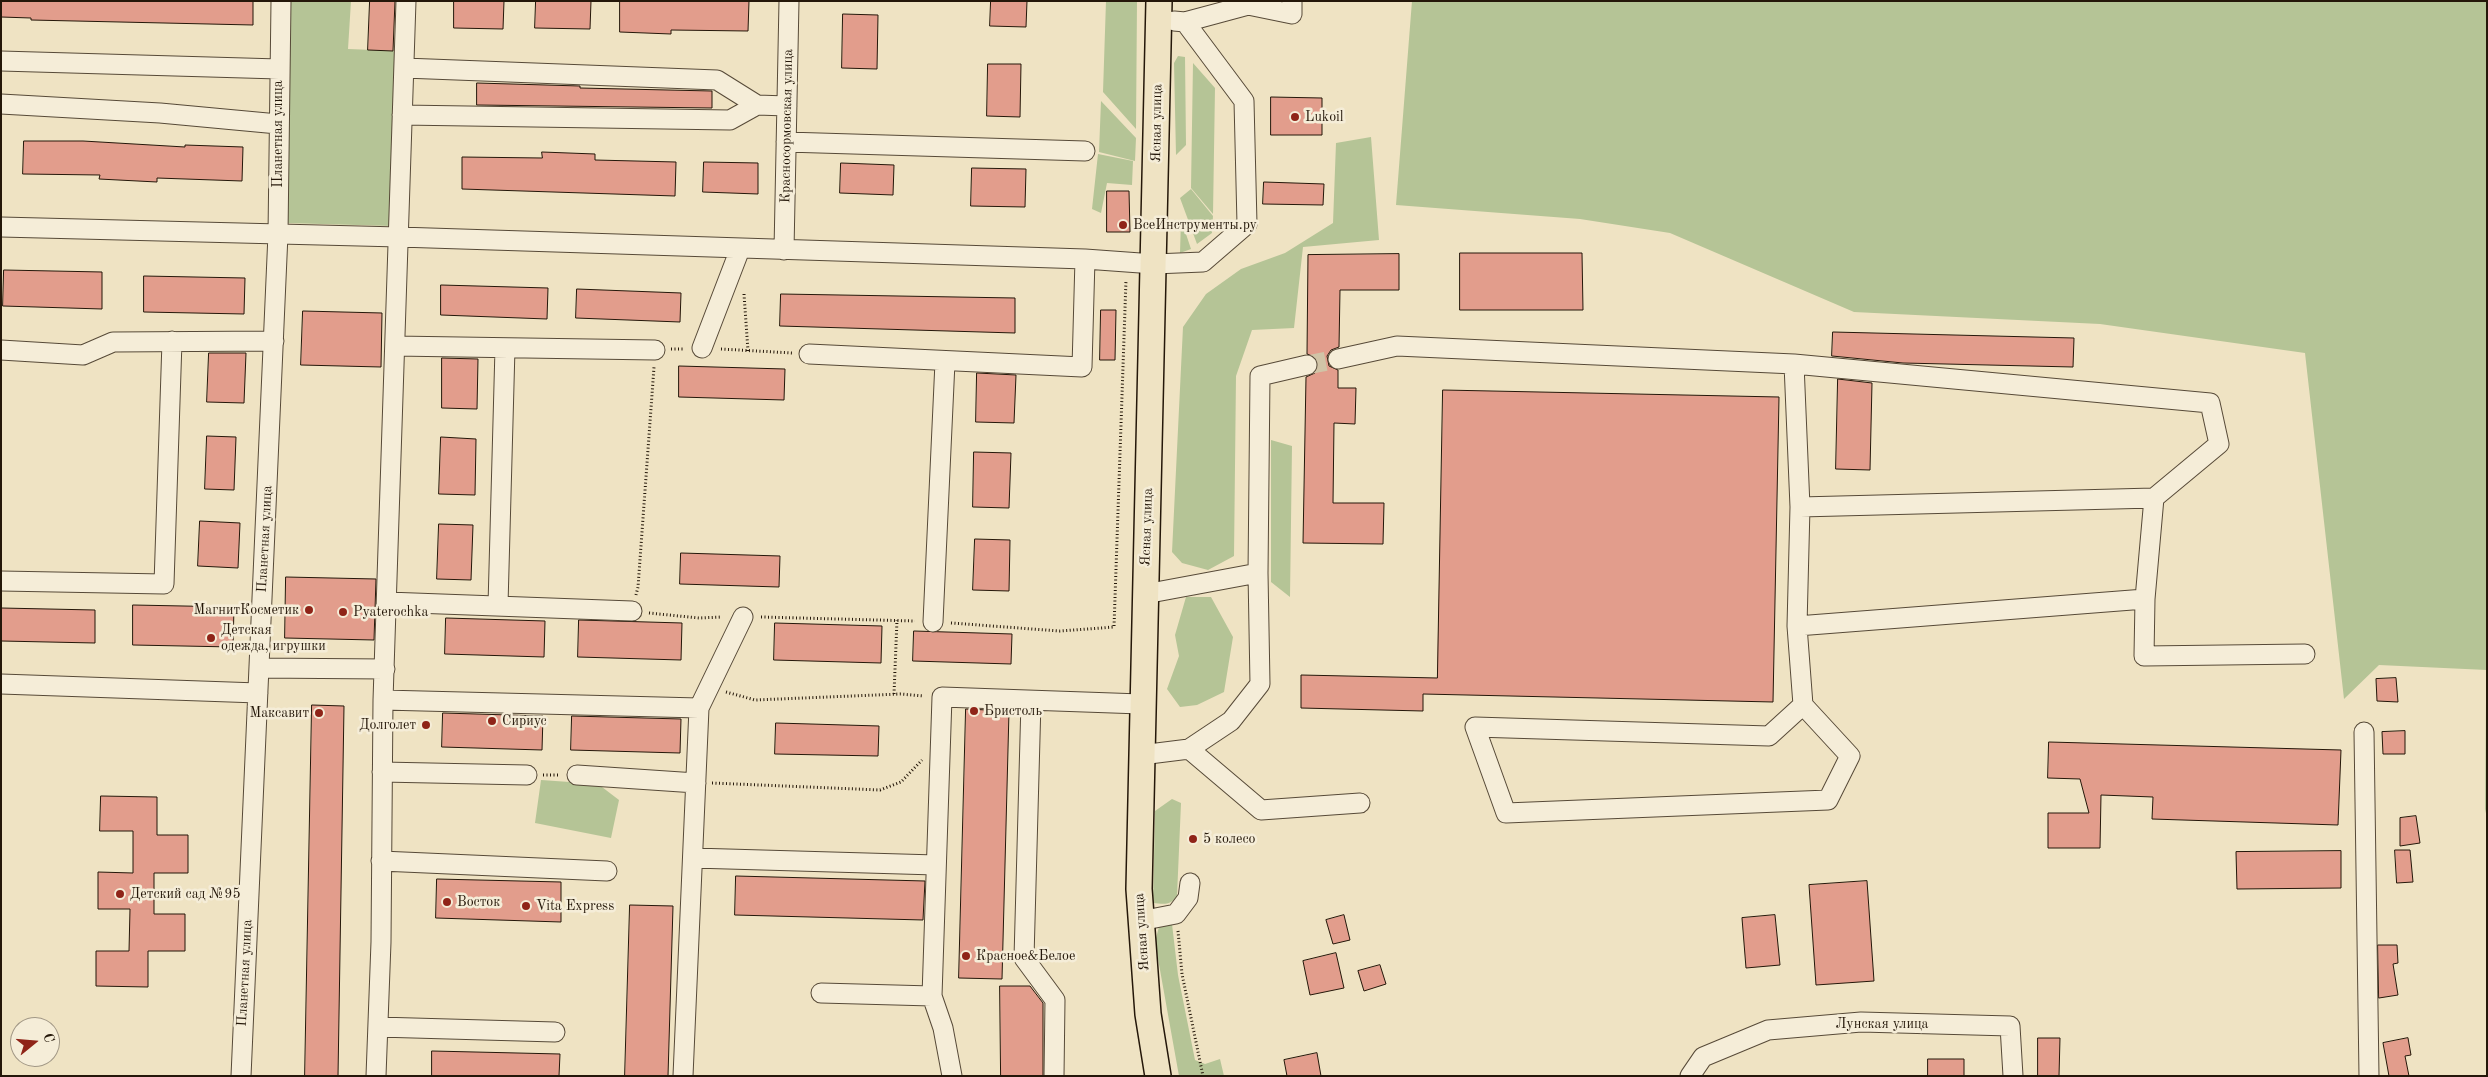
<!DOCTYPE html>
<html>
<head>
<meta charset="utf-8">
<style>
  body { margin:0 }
  #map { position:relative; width:2488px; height:1077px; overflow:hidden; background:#efe3c3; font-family:"Old Standard TT",serif }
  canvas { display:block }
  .frame { position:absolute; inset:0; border:2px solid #241709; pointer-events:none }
  .north { position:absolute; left:10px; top:1017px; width:50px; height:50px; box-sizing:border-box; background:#f5edd8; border:1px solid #a19785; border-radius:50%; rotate:73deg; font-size:14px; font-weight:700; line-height:20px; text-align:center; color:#241709 }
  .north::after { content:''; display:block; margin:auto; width:18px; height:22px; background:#8f2418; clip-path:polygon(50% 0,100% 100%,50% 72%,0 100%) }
</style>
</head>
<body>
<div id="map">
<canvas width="2488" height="1077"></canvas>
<div class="frame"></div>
<div class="north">С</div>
</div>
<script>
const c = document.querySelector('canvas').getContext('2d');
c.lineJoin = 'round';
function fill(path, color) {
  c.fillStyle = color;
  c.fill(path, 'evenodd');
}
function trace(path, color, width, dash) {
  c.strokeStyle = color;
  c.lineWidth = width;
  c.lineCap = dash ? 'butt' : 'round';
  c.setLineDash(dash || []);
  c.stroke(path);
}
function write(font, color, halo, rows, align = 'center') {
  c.font = font + ' "Old Standard TT",serif';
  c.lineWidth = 5;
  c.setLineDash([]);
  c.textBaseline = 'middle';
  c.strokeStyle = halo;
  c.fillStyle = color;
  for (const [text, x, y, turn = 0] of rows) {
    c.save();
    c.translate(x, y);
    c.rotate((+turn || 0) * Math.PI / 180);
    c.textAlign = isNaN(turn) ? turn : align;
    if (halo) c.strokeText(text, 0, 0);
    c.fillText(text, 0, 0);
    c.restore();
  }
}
const green = new Path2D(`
  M 288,1 L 351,1 L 348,49 L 399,51 L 392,226 L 285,223 Z
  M 1106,1 L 1137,1 L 1136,129 L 1103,92 Z
  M 1412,1 L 2487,1 L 2487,670 L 2379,665 L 2344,699 L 2305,353 L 2100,324 L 1854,312 L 1670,233 L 1580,219 L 1396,205 Z
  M 1178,56 L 1185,57 L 1186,145 L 1176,155 L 1174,63 Z
  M 1193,63 L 1215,88 L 1213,214 L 1191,188 Z
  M 1101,101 L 1136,138 L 1135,161 L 1099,152 Z
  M 1371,137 L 1379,240 L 1303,247 L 1294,328 L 1252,330 L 1236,376 L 1234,556 L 1208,570 L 1182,563 L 1172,552 L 1183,327 L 1206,294 L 1241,269 L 1285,253 L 1333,223 L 1336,143 Z
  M 1098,154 L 1133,161 L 1132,185 L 1107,183 L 1101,213 L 1092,209 Z
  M 1191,189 L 1213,216 L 1212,233 L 1197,244 L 1180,198 Z
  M 1181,219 L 1191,249 L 1180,253 Z
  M 1271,440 L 1292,446 L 1290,597 L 1271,582 Z
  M 1186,597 L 1211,597 L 1233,637 L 1224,692 L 1197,705 L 1180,707 L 1167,689 L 1179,656 L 1175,635 Z
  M 2486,702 L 2487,702 L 2487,818 L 2485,809 Z
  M 541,780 L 598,784 L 619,800 L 611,838 L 535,823 Z
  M 1172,799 L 1181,803 L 1177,896 C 1170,906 1164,904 1153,903 L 1155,811 Z
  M 1160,923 L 1172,924 L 1178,975 L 1195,1060 L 1205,1064 L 1220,1059 L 1224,1076 L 1179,1076 L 1155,942 Z`);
const building = new Path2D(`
  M 1,1 L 253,1 L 253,25 L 31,20 L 31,18 L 1,17 Z
  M 370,1 L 395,1 L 393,51 L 368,50 Z
  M 454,1 L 504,1 L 503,29 L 454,28 Z
  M 536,1 L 591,1 L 590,29 L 535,28 Z
  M 620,1 L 749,1 L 748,31 L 671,30 L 671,34 L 620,32 Z
  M 991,1 L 1027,1 L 1026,27 L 990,26 Z
  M 843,14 L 878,15 L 877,69 L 842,68 Z
  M 988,64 L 1021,64 L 1020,117 L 987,116 Z
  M 477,83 L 580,86 L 580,88 L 712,91 L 712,108 L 477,105 Z
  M 1271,97 L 1322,98 L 1322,135 L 1271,135 Z
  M 24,141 L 83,141 L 185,147 L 185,145 L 243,147 L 242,181 L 157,178 L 157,182 L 99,179 L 100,175 L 23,174 Z
  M 542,152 L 595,154 L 595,160 L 676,162 L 675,196 L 462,189 L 462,157 L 542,158 Z
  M 704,162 L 758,163 L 758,194 L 703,192 Z
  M 841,163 L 894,165 L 893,195 L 840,193 Z
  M 972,168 L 1026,169 L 1025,207 L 971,206 Z
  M 1264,182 L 1324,184 L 1323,205 L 1263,204 Z
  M 1107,191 L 1129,191 L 1130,232 L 1107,232 Z
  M 1460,253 L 1582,253 L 1583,310 L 1460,310 Z
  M 1399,254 L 1399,290 L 1340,290 L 1339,347 L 1331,350 L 1327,356 L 1329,366 L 1338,370 L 1338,388 L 1356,388 L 1355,424 L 1334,423 L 1333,503 L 1384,503 L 1383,544 L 1303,543 L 1306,377 L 1315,373 L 1318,363 L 1315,357 L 1307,354 L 1308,255 Z
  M 4,270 L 102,272 L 102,309 L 3,306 Z
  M 144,276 L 245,278 L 244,314 L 144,312 Z
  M 441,285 L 548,288 L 547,319 L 441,315 Z
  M 577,289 L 681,293 L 680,322 L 576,318 Z
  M 781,294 L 1015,298 L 1015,333 L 780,326 Z
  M 1101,310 L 1116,310 L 1115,360 L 1100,360 Z
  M 303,311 L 382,313 L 381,367 L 301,365 Z
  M 1833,332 L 2074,338 L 2073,367 L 1903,363 L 1832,356 Z
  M 209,353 L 246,353 L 244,403 L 207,402 Z
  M 442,358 L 478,359 L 477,409 L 442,408 Z
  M 679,366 L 785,369 L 784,400 L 679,397 Z
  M 977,373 L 1016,375 L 1014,423 L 976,422 Z
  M 1838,379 L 1872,383 L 1870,470 L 1836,469 Z
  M 1443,390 L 1779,397 L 1773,702 L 1423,694 L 1423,711 L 1301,708 L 1301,675 L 1437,678 Z
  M 207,436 L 236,437 L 234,490 L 205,489 Z
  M 441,437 L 476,439 L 475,495 L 439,494 Z
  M 974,452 L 1011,453 L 1009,508 L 973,507 Z
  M 200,521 L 240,523 L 238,568 L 198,566 Z
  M 439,524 L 473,525 L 471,580 L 437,579 Z
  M 975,539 L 1010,540 L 1009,591 L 973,590 Z
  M 681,553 L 780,556 L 779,587 L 680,584 Z
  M 286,577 L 376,579 L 374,640 L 285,638 Z
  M 133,605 L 234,607 L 233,647 L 133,645 Z
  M 1,608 L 95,610 L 95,643 L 1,641 Z
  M 446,618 L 545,621 L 544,657 L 445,654 Z
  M 579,620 L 682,623 L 681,660 L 578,657 Z
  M 775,623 L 882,626 L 881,663 L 774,660 Z
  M 914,631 L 1012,634 L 1011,664 L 913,661 Z
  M 2396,678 L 2398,702 L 2377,701 L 2376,679 Z
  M 312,705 L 344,706 L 338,1076 L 305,1076 Z
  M 966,709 L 1009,711 L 1002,979 L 959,978 Z
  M 443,713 L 543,716 L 542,750 L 442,747 Z
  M 572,716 L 681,719 L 680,753 L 571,750 Z
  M 776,723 L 879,726 L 878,756 L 775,754 Z
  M 2405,731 L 2405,754 L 2383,754 L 2382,732 Z
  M 2049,742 L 2341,750 L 2338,825 L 2152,819 L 2153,797 L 2101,795 L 2100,848 L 2048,848 L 2048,813 L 2089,813 L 2080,779 L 2048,778 Z
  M 101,796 L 157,797 L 157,835 L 188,835 L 188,873 L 154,873 L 154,914 L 185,914 L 185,951 L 148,951 L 148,987 L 96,986 L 96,951 L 129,951 L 130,909 L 98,909 L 98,872 L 133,873 L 133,831 L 100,831 Z
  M 2416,816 L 2420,843 L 2400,846 L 2400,818 Z
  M 2395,850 L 2410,850 L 2413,882 L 2397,883 Z
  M 2341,851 L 2341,888 L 2237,889 L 2236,852 Z
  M 736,876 L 925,881 L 923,920 L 735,915 Z
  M 437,879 L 561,882 L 561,922 L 436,918 Z
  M 1867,881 L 1874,981 L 1816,985 L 1809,885 Z
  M 630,905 L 673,906 L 668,1076 L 625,1076 Z
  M 1344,915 L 1350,940 L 1333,944 L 1326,920 Z
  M 1775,915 L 1780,965 L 1746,968 L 1742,918 Z
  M 2378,945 L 2397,945 L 2398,963 L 2393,964 L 2398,995 L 2379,998 Z
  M 1336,953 L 1344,988 L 1310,995 L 1303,961 Z
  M 1380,965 L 1386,984 L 1364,991 L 1358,971 Z
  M 1000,986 L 1030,986 L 1043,1003 L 1043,1076 L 1001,1076 Z
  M 2038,1038 L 2060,1038 L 2059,1076 L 2038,1076 Z
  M 2408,1038 L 2411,1055 L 2405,1056 L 2409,1076 L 2389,1076 L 2383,1043 Z
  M 432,1051 L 560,1054 L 559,1076 L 432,1076 Z
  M 1317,1053 L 1321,1076 L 1287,1076 L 1284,1060 Z
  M 1928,1059 L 1964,1059 L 1964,1076 L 1928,1076 Z`);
const minorTunnel = new Path2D(`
  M 1307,365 L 1338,359`);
const path = new Path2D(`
  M 744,294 L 748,351
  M 671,349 L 685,349
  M 721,349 L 792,353
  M 636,595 L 638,587 L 654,367
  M 649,613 L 699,618 L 722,617
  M 761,617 L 915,621
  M 951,623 L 1060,631 L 1114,627 L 1126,280
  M 726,692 L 755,700 L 900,694 L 924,696
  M 894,694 L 897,620
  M 543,775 L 559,775
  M 712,783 L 880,790 L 901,782 L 922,760
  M 1178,931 L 1182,974 L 1203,1076`);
const minor = new Path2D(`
  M 1174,21 L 1185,22 L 1248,5 L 1292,14 L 1292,1
  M 1,61 L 279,69
  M 404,68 L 717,80 L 757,105
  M 1,104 L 160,113 L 278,124
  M 402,115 L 730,120 L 757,105 L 787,106
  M 786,142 L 1085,151
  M 1,227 L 399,237 L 1085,259 L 1154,264 L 1203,262 L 1247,224 L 1244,101 L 1185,22
  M 784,250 L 789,1
  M 395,346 L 655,350
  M 702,348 L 740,249
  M 1,350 L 83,355 L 113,342 L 274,341
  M 809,354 L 1082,367 L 1085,259
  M 1338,359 L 1397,346 L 1794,364 L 2210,403 L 2219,444 L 2154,498 L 2145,599 L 2144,656 L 2305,654
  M 1794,364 L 1800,507 L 2154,498
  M 1800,507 L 1797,626 L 2145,599
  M 1,581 L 164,584 L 172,341
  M 1145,594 L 1258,573
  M 387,602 L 632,611
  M 498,605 L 505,348
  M 933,622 L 945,362
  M 1797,626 L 1803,705 L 1850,756 L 1828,800 L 1506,813 L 1475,727 L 1769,736 L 1803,705
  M 259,668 L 385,669
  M 1,684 L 258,693
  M 383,700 L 699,708
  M 1031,701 L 1024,958 L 1055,1000 L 1054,1076
  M 2364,732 L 2369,1076
  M 1189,749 L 1261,810 L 1360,803
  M 1141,755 L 1189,749 L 1231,721 L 1260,684 L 1258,573 L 1260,376 L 1307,365
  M 382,772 L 527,775
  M 577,775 L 696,783
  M 693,858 L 936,865
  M 381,861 L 607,871
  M 1140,921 L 1176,914 L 1188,898 L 1190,883
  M 821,993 L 932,996 L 942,697 L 1141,704
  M 932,996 L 943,1028 L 952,1076
  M 378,1027 L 555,1032
  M 241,1076 L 278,234 L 281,1
  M 376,1076 L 381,942 L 383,700 L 406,1
  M 683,1076 L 699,708 L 743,617
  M 1690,1076 L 1703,1057 L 1768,1030 L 1861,1022 L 2010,1026 L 2013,1076`);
const major = new Path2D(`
  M 1158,1076 L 1148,1014 L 1139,889 L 1159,1`);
const markers = [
  [1295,117,5,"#8f2418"],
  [1123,225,5,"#8f2418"],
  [309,610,5,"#8f2418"],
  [343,612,5,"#8f2418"],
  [211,638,5,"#8f2418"],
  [974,711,5,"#8f2418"],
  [319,713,5,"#8f2418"],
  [492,721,5,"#8f2418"],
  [426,725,5,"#8f2418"],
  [1193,839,5,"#8f2418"],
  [120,894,5,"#8f2418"],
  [447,902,5,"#8f2418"],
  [526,906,5,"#8f2418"],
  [966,956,5,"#8f2418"]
];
const poiNames = [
  ["Lukoil",1305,117],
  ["ВсеИнструменты.ру",1133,225],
  ["МагнитКосметик",299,610,"right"],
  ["Pyaterochka",353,612],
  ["Детская",221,630],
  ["одежда, игрушки",221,646],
  ["Бристоль",984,711],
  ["Максавит",309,713,"right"],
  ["Сириус",502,721],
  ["Долголет",416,725,"right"],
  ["5 колесо",1203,839],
  ["Детский сад №95",130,894],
  ["Восток",457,902],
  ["Vita Express",536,906],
  ["Красное&Белое",976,956]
];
const streetNames = [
  ["Ясная улица",1157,123,-89],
  ["Красносормовская улица",787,126,-89],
  ["Планетная улица",278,134,-90],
  ["Ясная улица",1147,527,-88],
  ["Планетная улица",265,539,-87],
  ["Ясная улица",1142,932,-94],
  ["Планетная улица",245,973,-87],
  ["Лунская улица",1882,1024]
];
fill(green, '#b5c496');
fill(building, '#e29d8c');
trace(building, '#241709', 1);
trace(minorTunnel, '#d1c4a7', 19, [19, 9]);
trace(minor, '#574a38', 21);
trace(major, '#241709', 28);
trace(path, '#241709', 3, [1, 2.5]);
trace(minor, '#f5edd8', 19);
trace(major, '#efe3c3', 25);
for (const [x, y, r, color] of markers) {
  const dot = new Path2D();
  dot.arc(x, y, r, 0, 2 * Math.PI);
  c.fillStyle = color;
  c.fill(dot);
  trace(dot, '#f5edd8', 2);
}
write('14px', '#241709', '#f5edd8', poiNames, 'left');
write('14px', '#241709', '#f5edd8', streetNames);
</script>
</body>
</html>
